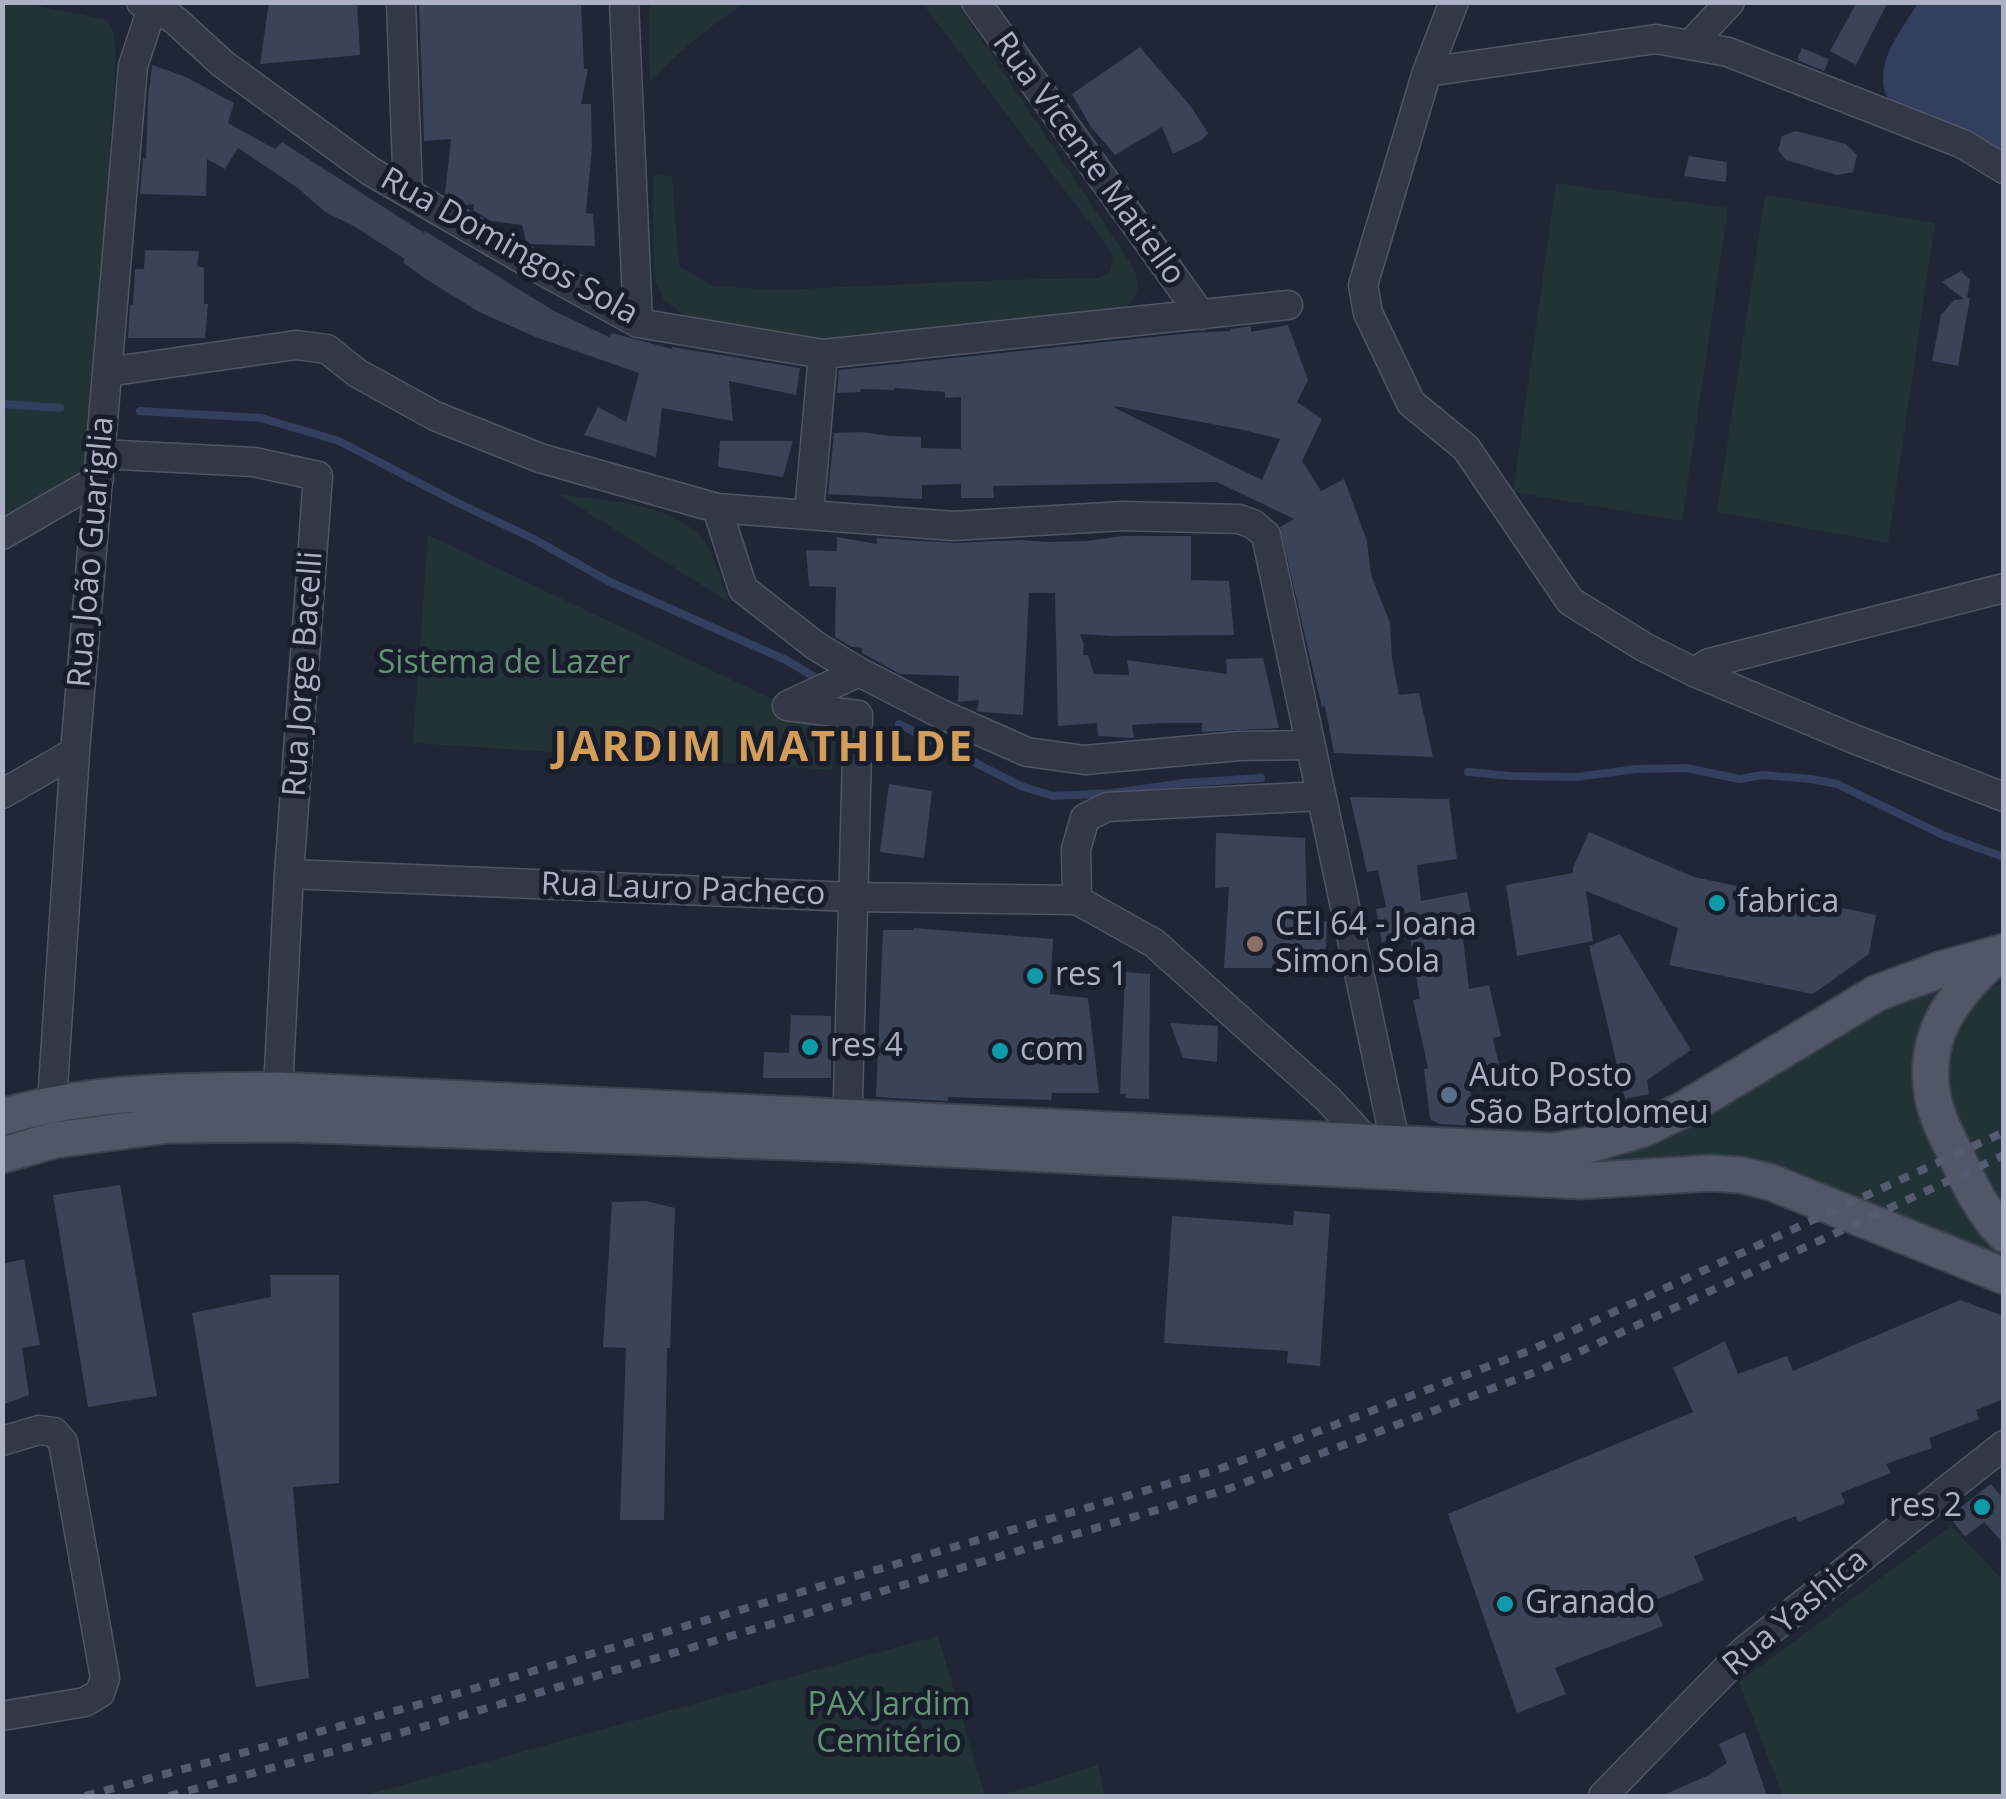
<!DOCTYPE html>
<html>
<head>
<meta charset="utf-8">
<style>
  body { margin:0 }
  #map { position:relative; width:2006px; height:1799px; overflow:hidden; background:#1f2636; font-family:"Open Sans",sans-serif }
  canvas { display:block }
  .frame { position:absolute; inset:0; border:5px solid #acb2c4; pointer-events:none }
</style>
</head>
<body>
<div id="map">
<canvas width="2006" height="1799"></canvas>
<div class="frame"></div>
</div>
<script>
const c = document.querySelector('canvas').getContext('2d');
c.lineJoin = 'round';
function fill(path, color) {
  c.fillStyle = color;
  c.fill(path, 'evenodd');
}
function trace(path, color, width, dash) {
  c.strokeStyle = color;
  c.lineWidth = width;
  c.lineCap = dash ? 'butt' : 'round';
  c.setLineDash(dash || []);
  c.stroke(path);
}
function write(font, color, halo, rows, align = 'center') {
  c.font = font + ' "Open Sans",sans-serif';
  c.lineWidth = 10;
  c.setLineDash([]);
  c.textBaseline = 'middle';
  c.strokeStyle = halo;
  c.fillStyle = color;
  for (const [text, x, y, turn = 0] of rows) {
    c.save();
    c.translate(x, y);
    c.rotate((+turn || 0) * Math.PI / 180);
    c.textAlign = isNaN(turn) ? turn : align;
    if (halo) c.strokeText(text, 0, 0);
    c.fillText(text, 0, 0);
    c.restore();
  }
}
const green = new Path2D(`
  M 16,2 L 108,20 L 114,34 L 116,55 L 96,364 L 83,472 L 3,518 L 2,3 Z
  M 649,3 L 649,2 L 746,3 C 710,25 680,51 650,81 Z
  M 922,3 L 957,3 L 1130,262 C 1142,285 1140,291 1124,311 L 836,340 L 774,339 L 720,327 L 680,312 L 664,300 L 654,278 L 653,175 L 672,176 L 679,266 L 713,286 L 777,290 L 999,280 L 1098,278 L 1110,273 L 1113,259 L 1107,246 Z
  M 1556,183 L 1728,208 L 1682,521 L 1513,492 Z
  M 1765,195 L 1935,223 L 1888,543 L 1717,512 Z
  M 559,494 C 603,501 670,502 701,537 C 716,554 720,583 730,603 Z
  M 428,535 L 837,730 L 832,770 L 413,743 Z
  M 1949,979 L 1928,1014 L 1983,1235 L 1999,1251 L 1962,1244 L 1857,1208 L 1582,1169 L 1583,1158 L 1856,1021 Z
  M 2003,983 L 2003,1209 L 1947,1109 L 1945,1046 L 1979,993 Z
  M 1951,1526 L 2003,1580 L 2003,1796 L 1783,1796 L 1739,1682 Z
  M 938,1636 L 985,1796 L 363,1796 Z
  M 1098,1765 L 1105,1796 L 999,1796 Z`);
const water = new Path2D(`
  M 1918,3 L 2003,3 L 2003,154 L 1890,102 C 1869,68 1901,31 1918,3 Z`);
const stream = new Path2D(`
  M 2,404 L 60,408
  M 140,411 L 261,418 L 339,441 L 456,502 L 534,539 L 610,582 L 786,660 L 818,679
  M 899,724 L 1021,786 L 1053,796 L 1113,793 L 1184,783 L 1261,778
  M 1468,772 L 1511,776 L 1577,777 L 1636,769 L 1687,768 L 1739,779 L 1763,775 L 1811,779 L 1837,784 L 1945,836 L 2004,857`);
const building = new Path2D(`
  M 269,2 L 357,2 L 360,55 L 260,64 Z
  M 419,2 L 581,2 L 584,69 L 588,69 L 581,104 L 591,104 L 592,147 L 586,213 L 593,214 L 595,246 L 531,244 L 526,241 L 522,225 L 491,221 L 473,210 L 474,204 L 464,205 L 445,194 L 451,139 L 424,141 Z
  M 1857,2 L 1888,2 L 1856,65 L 1830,51 Z
  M 1140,47 L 1192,108 L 1208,133 L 1202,140 L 1173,154 L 1162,127 L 1115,155 L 1091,127 L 1072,94 Z
  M 1802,48 L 1829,59 L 1824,71 L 1797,60 Z
  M 152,65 L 186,77 L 234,103 L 228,123 L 275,149 L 282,142 L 424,233 L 425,231 L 554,311 L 609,337 L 612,333 L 672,349 L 672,347 L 800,368 L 796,395 L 729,381 L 733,421 L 662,408 L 656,457 L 584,435 L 598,407 L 626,422 L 639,373 L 538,338 L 479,312 L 424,278 L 403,262 L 405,259 L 352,225 L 325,212 L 299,189 L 238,148 L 225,169 L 207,159 L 206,196 L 140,194 L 143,158 L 146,159 L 148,99 Z
  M 1796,131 L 1846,144 L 1857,155 L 1853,172 L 1837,175 L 1786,160 L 1778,150 L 1782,136 Z
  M 1689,156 L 1727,162 L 1726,182 L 1684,176 Z
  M 145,250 L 199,251 L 197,266 L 204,268 L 204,304 L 208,304 L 205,338 L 128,338 L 130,305 L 133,305 L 135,269 L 144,269 Z
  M 1961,271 L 1970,280 L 1967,298 L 1970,298 L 1958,366 L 1932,361 L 1941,315 L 1954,300 L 1964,299 L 1942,282 Z
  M 1288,325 L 1308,380 L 1297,402 L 1322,419 L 1302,461 L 1321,491 L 1344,479 L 1367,541 L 1371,575 L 1390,623 L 1392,659 L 1399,695 L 1419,693 L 1433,757 L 1334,753 L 1325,706 L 1322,707 L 1314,675 L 1280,527 L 1294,519 L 1217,482 L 993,486 L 994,498 L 961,498 L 961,484 L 922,485 L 922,499 L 828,494 L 834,433 L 861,432 L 890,436 L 921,437 L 921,448 L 961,449 L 961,397 L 945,398 L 945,392 L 894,388 L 894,390 L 861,389 L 860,392 L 837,393 L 839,370 L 1191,333 L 1230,331 L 1230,329 L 1251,326 L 1251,332 ZM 1115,406 L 1239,429 L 1280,439 L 1262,480 L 1115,408 Z
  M 720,441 L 793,441 L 783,477 L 718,467 Z
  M 1123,536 L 1191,536 L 1191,580 L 1229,581 L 1234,635 L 1111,636 L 1080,634 L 1084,644 L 1083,655 L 1088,655 L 1094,674 L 1129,675 L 1127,660 L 1227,674 L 1226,659 L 1263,658 L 1279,728 L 1202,732 L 1202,723 L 1163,723 L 1132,725 L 1134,738 L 1098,736 L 1097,723 L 1058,726 L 1055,593 L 1029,593 L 1023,715 L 981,712 L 977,711 L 979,700 L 958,702 L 959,676 L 900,674 L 862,653 L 862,648 L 852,647 L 835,637 L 836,587 L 809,586 L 806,550 L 837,551 L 837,537 L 877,544 L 877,538 L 954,543 L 1021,540 L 1048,542 L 1086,541 Z
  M 889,784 L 932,791 L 924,858 L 880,852 Z
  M 1350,797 L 1449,799 L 1457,859 L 1417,865 L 1421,901 L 1467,892 L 1474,928 L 1462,930 L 1469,989 L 1489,985 L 1501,1036 L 1493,1038 L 1499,1065 L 1467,1072 L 1476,1126 L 1439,1124 L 1430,1119 L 1424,1069 L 1428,1068 L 1413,1000 L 1420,999 L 1410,938 L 1382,942 L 1376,909 L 1386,907 L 1378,870 L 1367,872 Z
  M 1589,832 L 1694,877 L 1876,915 L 1869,954 L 1813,994 L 1669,965 L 1678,928 L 1586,891 L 1593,941 L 1517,956 L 1506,885 L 1573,873 L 1573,868 Z
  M 1216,833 L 1305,838 L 1307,920 L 1327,921 L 1325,968 L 1224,968 L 1229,887 L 1215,888 Z
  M 914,928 L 1053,939 L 1050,994 L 1088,998 L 1099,1093 L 1052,1093 L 1051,1100 L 948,1097 L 948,1101 L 876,1097 L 883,930 L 914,930 Z
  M 1620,934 L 1691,1050 L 1647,1080 L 1649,1094 L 1625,1099 L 1589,946 Z
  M 1125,972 L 1150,974 L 1149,1099 L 1125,1098 L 1126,1094 L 1120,1094 Z
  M 791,1015 L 831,1016 L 831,1078 L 763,1078 L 764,1052 L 789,1053 Z
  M 1170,1023 L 1218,1026 L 1217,1062 L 1183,1058 Z
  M 120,1185 L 157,1396 L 88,1407 L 53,1195 Z
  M 646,1201 L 675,1208 L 670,1348 L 667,1348 L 664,1520 L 620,1520 L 626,1348 L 603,1347 L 612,1202 Z
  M 1294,1211 L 1330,1214 L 1320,1366 L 1287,1363 L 1288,1351 L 1164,1343 L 1172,1216 L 1293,1225 Z
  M 24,1259 L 40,1345 L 22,1348 L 29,1395 L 2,1405 L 2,1264 Z
  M 270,1275 L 339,1275 L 339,1483 L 293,1487 L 309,1678 L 256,1687 L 192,1313 L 271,1297 Z
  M 1960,1300 L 2004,1316 L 2004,1399 L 1976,1410 L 1979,1419 L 1929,1438 L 1932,1448 L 1886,1464 L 1891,1473 L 1841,1493 L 1845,1503 L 1798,1522 L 1796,1516 L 1694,1556 L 1704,1580 L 1653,1601 L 1663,1626 L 1555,1668 L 1566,1694 L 1517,1713 L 1448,1514 L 1693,1412 L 1673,1368 L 1725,1341 L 1738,1374 L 1787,1356 L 1793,1371 Z
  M 1991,1484 L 2004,1499 L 2004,1544 L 1984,1522 L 1965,1537 L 1949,1516 Z
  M 1745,1732 L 1767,1796 L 1661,1796 L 1707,1776 L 1727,1763 L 1719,1744 Z`);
const minor = new Path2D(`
  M 141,2 L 153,5 L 176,21 L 223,64 L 370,171 L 536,267 L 638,323 L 823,354 L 1288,305
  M 401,2 L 408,193
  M 624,2 L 638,323
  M 976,2 L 1201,315
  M 1454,2 L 1427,72 L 1363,285 L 1368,313 L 1411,403 L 1466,448 L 1570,601 L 1644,647 L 1694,672
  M 1690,45 L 1730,2
  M 1427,72 L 1656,39 L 1728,52 L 1963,144 L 2004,169
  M 107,372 L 296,345 L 327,349 L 357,373 L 435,416 L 540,458 L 717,508 L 953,526 L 1123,516 L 1239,519 L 1253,524 L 1266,535 L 1394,1137 L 1395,1163
  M 100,454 L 254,462 L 318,476 L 289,874 L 278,1090
  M 717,508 L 743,589 L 816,646 L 859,672 L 941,714 L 1027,752 L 1085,760 L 1239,746 L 1310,745
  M 809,513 L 823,354
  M 2,535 L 99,479
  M 2004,588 L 1709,663 L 1694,672 L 1854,739 L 2004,797
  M 788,705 L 859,672
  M 787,706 L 858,715 L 847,1137
  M 2,794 L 75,752
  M 289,874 L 853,897 L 1077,900 L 1154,943 L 1328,1099 L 1374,1149
  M 1077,900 L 1076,849 L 1085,818 L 1107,807 L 1321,796
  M 52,1103 L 75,752 L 133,66 L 154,2
  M 2,1441 L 39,1430 L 54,1432 L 63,1442 L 105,1678 L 100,1693 L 85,1702 L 2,1716
  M 1603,1796 L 1744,1651 L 2004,1445`);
const major = new Path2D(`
  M 1995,957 C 1952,997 1921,1036 1933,1098 C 1937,1118 1947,1137 1956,1155 C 1969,1184 1982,1211 2004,1234
  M 2,1117 C 92,1090 185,1091 278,1090 L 1552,1151 L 1585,1146 L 1643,1129 L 1683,1110 L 1877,993 L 1942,969 L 2004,952
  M 2,1155 L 55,1140 L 169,1125 L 289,1124 L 847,1144 L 1581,1181 L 1711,1173 L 1741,1175 L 1770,1182 L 2004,1276`);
const rail = new Path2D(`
  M 85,1796 L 428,1702 L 1222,1468 L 1531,1350 L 2004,1132
  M 169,1796 L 433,1724 L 1228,1489 L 1538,1371 L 2004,1155`);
const markers = [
  [1717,903,10,"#0f9aa8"],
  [1255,944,10,"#8d6e63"],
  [1035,976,10,"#0f9aa8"],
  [810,1047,10,"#0f9aa8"],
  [1000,1051,10,"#0f9aa8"],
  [1449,1095,10,"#5c6f8a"],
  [1982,1507,10,"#0f9aa8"],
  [1505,1604,10,"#0f9aa8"]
];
const streetNames = [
  ["Rua Vicente Matiello",1088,159,54],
  ["Rua Domingos Sola",509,247,29],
  ["Rua João Guariglia",92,552,-85],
  ["Rua Jorge Bacelli",304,674,-86],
  ["Rua Lauro Pacheco",683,890,2],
  ["Rua Yashica",1796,1613,-40]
];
const parkNames = [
  ["Sistema de Lazer",504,664],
  ["PAX Jardim",889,1706],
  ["Cemitério",889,1743]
];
const poiNames = [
  ["fabrica",1737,903],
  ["CEI 64 - Joana",1275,926],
  ["Simon Sola",1275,963],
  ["res 1",1055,976],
  ["res 4",830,1047],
  ["com",1020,1051],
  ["Auto Posto",1469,1077],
  ["São Bartolomeu",1469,1114],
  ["res 2",1962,1507,"right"],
  ["Granado",1525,1604]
];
const districtNames = [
  ["JARDIM MATHILDE",764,749]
];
fill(green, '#223338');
fill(water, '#323f5e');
trace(stream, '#323f5e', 8);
fill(building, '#3b4357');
trace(minor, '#505565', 31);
trace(major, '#3c4150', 39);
trace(minor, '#333846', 28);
trace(major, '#505767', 35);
trace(rail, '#545b6e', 8, [10, 10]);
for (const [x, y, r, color] of markers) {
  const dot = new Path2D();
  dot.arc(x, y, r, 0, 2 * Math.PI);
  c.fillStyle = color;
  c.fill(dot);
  trace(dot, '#181d2b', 4);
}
write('32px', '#acb2c4', '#181d2b', streetNames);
write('32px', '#659376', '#181d2b', parkNames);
write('32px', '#acb2c4', '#181d2b', poiNames, 'left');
c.letterSpacing = '2.5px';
write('bold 42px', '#d29e59', '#181d2b', districtNames);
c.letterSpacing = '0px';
</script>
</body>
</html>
